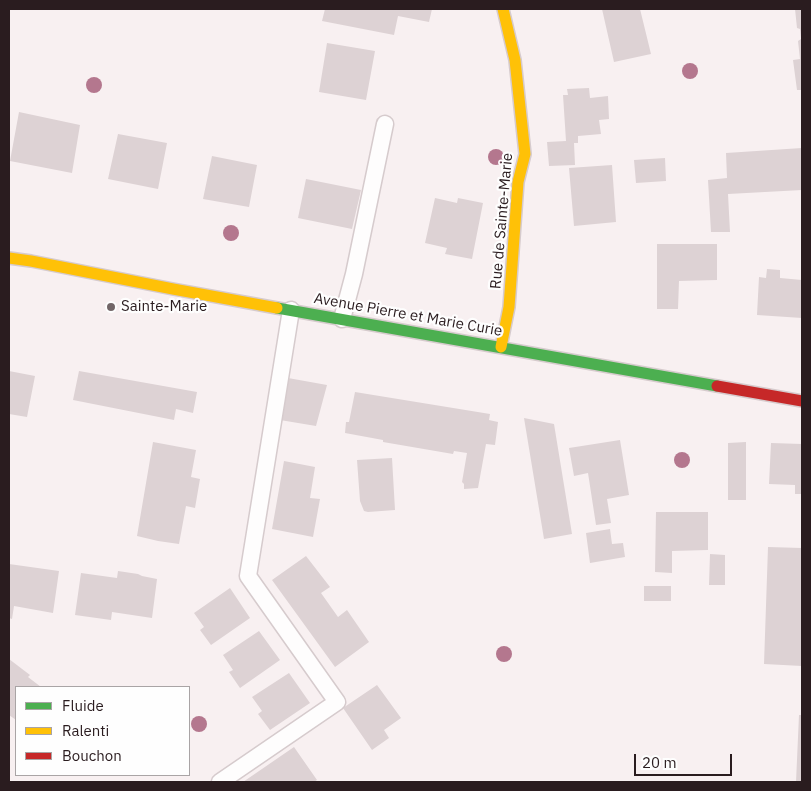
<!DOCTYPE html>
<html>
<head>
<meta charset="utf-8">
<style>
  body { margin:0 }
  #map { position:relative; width:811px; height:791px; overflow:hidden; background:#f8f0f1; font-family:"IBM Plex Sans",sans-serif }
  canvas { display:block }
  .frame { position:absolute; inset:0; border:10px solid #2a1c1f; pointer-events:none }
  .legend { position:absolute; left:15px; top:686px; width:175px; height:90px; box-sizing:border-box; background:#fefefe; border:1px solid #a9a4a5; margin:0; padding:6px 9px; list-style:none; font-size:15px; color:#2a1c1f }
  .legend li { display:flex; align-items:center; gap:10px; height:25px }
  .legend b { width:25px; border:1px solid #a9a4a5 }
  .scale { position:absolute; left:634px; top:754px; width:98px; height:22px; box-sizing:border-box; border:2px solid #2a1c1f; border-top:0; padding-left:6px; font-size:15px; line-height:18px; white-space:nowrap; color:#2a1c1f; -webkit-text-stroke:4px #fefefe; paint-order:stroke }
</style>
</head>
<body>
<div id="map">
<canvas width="811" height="791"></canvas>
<div class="frame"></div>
<ul class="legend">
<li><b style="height:6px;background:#4caf50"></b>Fluide</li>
<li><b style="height:6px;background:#ffc107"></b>Ralenti</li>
<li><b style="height:6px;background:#c62828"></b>Bouchon</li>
</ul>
<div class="scale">20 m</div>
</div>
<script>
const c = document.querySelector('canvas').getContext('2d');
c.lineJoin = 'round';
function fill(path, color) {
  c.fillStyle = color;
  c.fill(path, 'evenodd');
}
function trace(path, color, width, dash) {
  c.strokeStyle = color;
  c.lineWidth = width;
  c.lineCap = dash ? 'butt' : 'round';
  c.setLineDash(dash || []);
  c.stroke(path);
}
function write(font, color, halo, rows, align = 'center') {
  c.font = font + ' "IBM Plex Sans",sans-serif';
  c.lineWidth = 4.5;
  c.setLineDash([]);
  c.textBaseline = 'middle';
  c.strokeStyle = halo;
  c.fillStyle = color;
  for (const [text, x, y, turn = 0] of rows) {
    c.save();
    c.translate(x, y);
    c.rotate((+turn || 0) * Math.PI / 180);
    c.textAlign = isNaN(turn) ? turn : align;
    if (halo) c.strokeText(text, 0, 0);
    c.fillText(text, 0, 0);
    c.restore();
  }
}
const building = new Path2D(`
  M 325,9 L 362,9 L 372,10 L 373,9 L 432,9 L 429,22 L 398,16 L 394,35 L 322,21 Z
  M 602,9 L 640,9 L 651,54 L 614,62 Z
  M 795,9 L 802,9 L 802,90 L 797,90 L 793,60 L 800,59 L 798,41 L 801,39 L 800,29 L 797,28 Z
  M 327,43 L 375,51 L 366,100 L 319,92 Z
  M 589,88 L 590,98 L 608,96 L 609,119 L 599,120 L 601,134 L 578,136 L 578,143 L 574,143 L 575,165 L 549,166 L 547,142 L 566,141 L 563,95 L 568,95 L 567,89 Z
  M 19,112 L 80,125 L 72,173 L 10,161 Z
  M 118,134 L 167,143 L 158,189 L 108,179 Z
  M 802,148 L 802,190 L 728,194 L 730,232 L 711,232 L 708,180 L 727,178 L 726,153 Z
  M 212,156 L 257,165 L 249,207 L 203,199 Z
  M 665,158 L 666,181 L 636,183 L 634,160 Z
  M 612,165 L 616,222 L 574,226 L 569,168 Z
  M 306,179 L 361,190 L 352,229 L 298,218 Z
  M 435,198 L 457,203 L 458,198 L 483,203 L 472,259 L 445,254 L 447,248 L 425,243 Z
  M 657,244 L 717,244 L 717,280 L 679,281 L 678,309 L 657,309 Z
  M 767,269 L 780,270 L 780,278 L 802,280 L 802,318 L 757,315 L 759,277 L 766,278 Z
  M 9,371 L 35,376 L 27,417 L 9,414 Z
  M 79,371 L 197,392 L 193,413 L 176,409 L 174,420 L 73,400 Z
  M 288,378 L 327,385 L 316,426 L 280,420 Z
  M 355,392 L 490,414 L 489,420 L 498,422 L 495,445 L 486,444 L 478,488 L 464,489 L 464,484 L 462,482 L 467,453 L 454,451 L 453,454 L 383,442 L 383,440 L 345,433 L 346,422 L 349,422 Z
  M 524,418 L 554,424 L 572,534 L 544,539 Z
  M 620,440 L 629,495 L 607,499 L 611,523 L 596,525 L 588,473 L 574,476 L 569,448 Z
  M 153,442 L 196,450 L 191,477 L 200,479 L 195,508 L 186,506 L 179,544 L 158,541 L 137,536 Z
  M 746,442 L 746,500 L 728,500 L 728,443 Z
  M 771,443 L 802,444 L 802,494 L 795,494 L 795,485 L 769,484 Z
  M 392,458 L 395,510 L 368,512 L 364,511 L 360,501 L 357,460 Z
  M 284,461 L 315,467 L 310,498 L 320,499 L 313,537 L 272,529 Z
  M 656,512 L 708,512 L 708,550 L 672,551 L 672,573 L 655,572 Z
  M 610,529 L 612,544 L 623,543 L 625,557 L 590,563 L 586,533 Z
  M 768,547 L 802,548 L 802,666 L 764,664 Z
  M 710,554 L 725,555 L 725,585 L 709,585 Z
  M 306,556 L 330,587 L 321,593 L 338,617 L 347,610 L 369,642 L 335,667 L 272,580 Z
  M 9,564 L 59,571 L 53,613 L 14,606 L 12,619 L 9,618 Z
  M 118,571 L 138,574 L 142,576 L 157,579 L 152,618 L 112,612 L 111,620 L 75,615 L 81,573 L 117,578 Z
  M 644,586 L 671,586 L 671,601 L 644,601 Z
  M 230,588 L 250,618 L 211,645 L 200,630 L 204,627 L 194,613 Z
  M 259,631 L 280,660 L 240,688 L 229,672 L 233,670 L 223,655 Z
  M 9,659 L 30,675 L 28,677 L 41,687 L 16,687 L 16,720 L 9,715 Z
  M 289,673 L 310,703 L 270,730 L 258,714 L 262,711 L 252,697 Z
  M 377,685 L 401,718 L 384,730 L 389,738 L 372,750 L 343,708 Z
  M 799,715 L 802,715 L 802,782 L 796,782 Z
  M 294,747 L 317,780 L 314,782 L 243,782 Z`);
const lane = new Path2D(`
  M 342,319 L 354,274 L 385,124
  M 220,782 L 337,702 L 248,576 L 291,310`);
const fast = new Path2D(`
  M 277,308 L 717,386`);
const slow = new Path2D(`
  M 9,258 L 31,261 L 173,289 L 277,308
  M 501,347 L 509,307 L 518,182 L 525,154 L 515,60 L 503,9`);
const jam = new Path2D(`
  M 717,386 L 802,401`);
const trees = [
  [690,71],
  [94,85],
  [496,157],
  [231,233],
  [682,460],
  [504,654],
  [199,724]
];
const markers = [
  [111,307,5,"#726668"]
];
const streetNames = [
  ["Rue de Sainte-Marie",502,221,-85],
  ["Avenue Pierre et Marie Curie",408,315,10]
];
const poiNames = [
  ["Sainte-Marie",121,307]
];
fill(building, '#ddd2d4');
trace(lane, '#d6cbcd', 19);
trace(fast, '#d6cbcd', 14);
trace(slow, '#d6cbcd', 14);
trace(jam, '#d6cbcd', 14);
trace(lane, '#fefdfd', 16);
trace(fast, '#4caf50', 11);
trace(slow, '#ffc107', 11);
trace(jam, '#c62828', 11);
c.fillStyle = '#b4778e';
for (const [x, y] of trees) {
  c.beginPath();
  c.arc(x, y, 8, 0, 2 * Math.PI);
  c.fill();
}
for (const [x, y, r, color] of markers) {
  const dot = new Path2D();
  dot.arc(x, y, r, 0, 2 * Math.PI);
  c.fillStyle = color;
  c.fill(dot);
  trace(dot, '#fefefe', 2);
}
write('15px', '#2a1c1f', '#fefefe', streetNames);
write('15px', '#2a1c1f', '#fefefe', poiNames, 'left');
</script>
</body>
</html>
